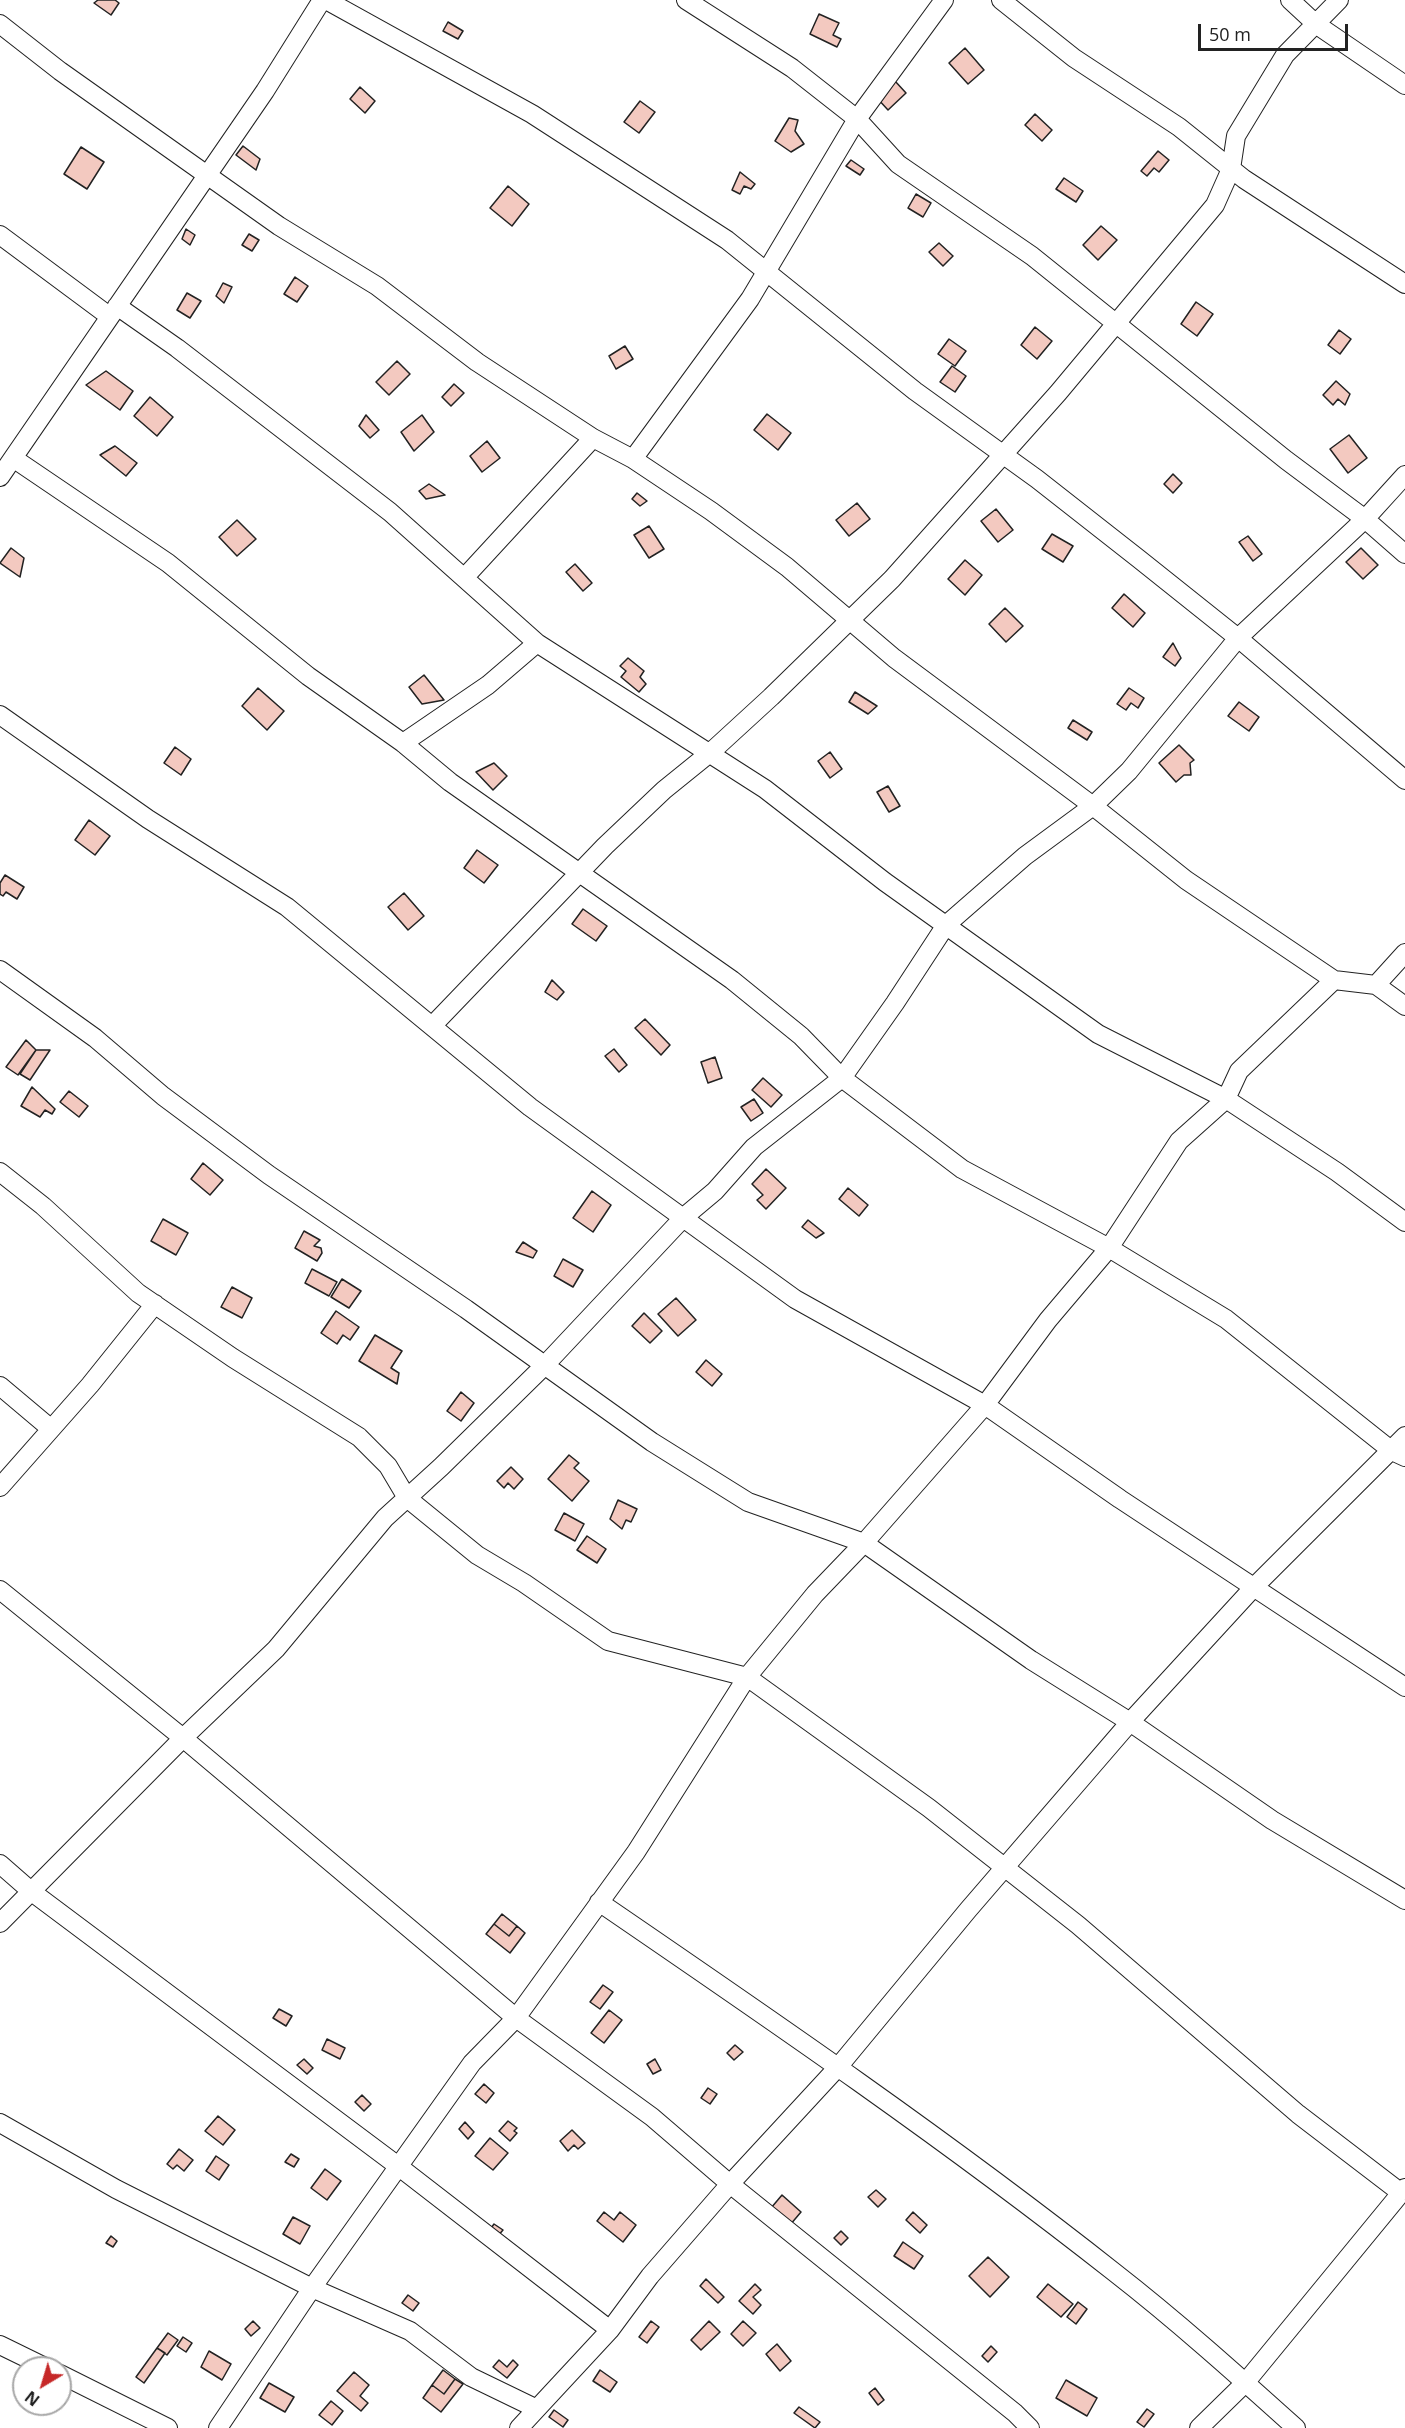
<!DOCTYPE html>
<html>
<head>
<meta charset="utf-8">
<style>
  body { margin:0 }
  #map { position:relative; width:1405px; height:2428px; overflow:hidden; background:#fff; font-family:"Open Sans",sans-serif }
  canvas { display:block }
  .north { position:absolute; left:12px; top:2356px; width:60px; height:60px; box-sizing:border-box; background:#fff; border:2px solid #a7a7a7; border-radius:50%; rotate:218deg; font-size:16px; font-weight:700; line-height:24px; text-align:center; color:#222 }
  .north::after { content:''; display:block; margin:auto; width:21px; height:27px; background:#c62828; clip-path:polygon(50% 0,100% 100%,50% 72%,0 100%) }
  .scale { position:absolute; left:1198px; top:24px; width:150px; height:27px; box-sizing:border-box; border:3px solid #222; border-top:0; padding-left:8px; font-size:18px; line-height:21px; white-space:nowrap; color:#222; -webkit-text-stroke:4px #fff; paint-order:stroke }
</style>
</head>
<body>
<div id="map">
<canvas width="1405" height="2428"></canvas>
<div class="north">N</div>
<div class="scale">50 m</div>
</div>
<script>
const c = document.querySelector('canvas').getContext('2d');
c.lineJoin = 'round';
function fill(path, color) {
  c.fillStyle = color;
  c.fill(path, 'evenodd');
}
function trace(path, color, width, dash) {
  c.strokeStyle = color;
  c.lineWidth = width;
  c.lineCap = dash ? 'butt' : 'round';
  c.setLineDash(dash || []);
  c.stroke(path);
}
const building = new Path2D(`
  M 98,0 L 115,0 L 119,3 L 111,15 L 94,3 Z
  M 819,14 L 839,23 L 833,35 L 841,39 L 837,47 L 810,34 Z
  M 448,22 L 463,31 L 458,39 L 443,31 Z
  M 965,48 L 984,70 L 968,84 L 949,63 Z
  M 895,81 L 906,93 L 888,110 L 877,98 Z
  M 360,87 L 375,101 L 365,113 L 350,99 Z
  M 640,101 L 655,112 L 639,133 L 624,122 Z
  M 1035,114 L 1052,130 L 1042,141 L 1025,125 Z
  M 789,118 L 798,120 L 795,131 L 804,144 L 791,152 L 775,141 Z
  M 243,146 L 260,159 L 256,170 L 236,155 Z
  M 81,147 L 104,162 L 87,189 L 64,174 Z
  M 1158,151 L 1169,160 L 1159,172 L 1154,168 L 1147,176 L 1141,171 Z
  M 851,160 L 864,169 L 860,175 L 846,166 Z
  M 740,172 L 755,184 L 751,189 L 744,186 L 740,194 L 732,190 Z
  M 1064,178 L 1083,191 L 1076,202 L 1056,189 Z
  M 508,186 L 529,204 L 512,226 L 490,208 Z
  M 916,194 L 931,203 L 923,217 L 908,208 Z
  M 1101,226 L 1117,240 L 1098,260 L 1083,245 Z
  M 186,229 L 195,235 L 190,245 L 182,239 Z
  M 249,234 L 259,240 L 252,251 L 242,245 Z
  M 939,243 L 953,256 L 943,266 L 929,252 Z
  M 295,277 L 308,286 L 297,302 L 284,294 Z
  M 223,283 L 232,287 L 224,303 L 216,296 Z
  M 187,293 L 201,301 L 190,318 L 177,310 Z
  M 1196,302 L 1213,314 L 1197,336 L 1181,324 Z
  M 1035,327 L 1052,341 L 1037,359 L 1021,345 Z
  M 1339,330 L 1351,339 L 1340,354 L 1328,345 Z
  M 949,339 L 966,351 L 955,366 L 938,354 Z
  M 625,346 L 633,359 L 616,369 L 609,356 Z
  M 397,361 L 410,374 L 389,395 L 376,382 Z
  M 952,366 L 966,376 L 955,392 L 940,382 Z
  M 106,371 L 133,391 L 120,410 L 86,385 Z
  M 1336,381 L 1350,394 L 1345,405 L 1338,399 L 1333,405 L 1323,395 Z
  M 454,384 L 464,393 L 451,406 L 442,397 Z
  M 150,397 L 173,417 L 157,436 L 134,416 Z
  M 767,414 L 791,433 L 778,450 L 754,430 Z
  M 366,415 L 379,430 L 370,438 L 359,426 Z
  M 422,415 L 434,432 L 414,451 L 401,432 Z
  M 1349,435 L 1367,458 L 1348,473 L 1330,449 Z
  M 487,441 L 500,458 L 482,472 L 470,456 Z
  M 115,446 L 137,463 L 126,476 L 100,455 Z
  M 1173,474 L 1182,483 L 1173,493 L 1164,484 Z
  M 429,484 L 445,495 L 426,499 L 419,491 Z
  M 637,493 L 647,501 L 640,506 L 632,499 Z
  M 857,503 L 870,519 L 849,536 L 836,520 Z
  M 996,509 L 1013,530 L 998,542 L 981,521 Z
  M 237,520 L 256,539 L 237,556 L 219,537 Z
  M 649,526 L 664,549 L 649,558 L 634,535 Z
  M 1052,534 L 1073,546 L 1063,562 L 1042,549 Z
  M 1248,536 L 1262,554 L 1253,561 L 1239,542 Z
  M 11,548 L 24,558 L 20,577 L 0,563 Z
  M 1361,548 L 1378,565 L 1363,579 L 1346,562 Z
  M 965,560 L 982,575 L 965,595 L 948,579 Z
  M 575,564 L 592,583 L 583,591 L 566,572 Z
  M 1124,594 L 1145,613 L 1133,627 L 1112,608 Z
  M 1005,608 L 1023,626 L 1006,642 L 989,624 Z
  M 1173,643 L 1181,658 L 1175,666 L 1163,657 Z
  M 628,658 L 644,671 L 640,677 L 646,684 L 639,692 L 621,677 L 626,671 L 620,666 Z
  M 424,675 L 444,700 L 422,704 L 409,687 Z
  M 258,688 L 284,711 L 267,730 L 242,706 Z
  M 1129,688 L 1144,698 L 1138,708 L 1131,703 L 1126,710 L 1117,704 Z
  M 855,692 L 877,706 L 868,714 L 849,702 Z
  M 1239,702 L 1259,717 L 1249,731 L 1228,716 Z
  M 1073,720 L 1092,732 L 1087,740 L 1068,728 Z
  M 1179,745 L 1194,760 L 1190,763 L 1191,775 L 1184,775 L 1176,782 L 1159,763 Z
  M 175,747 L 191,759 L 181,775 L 164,763 Z
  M 830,752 L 842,769 L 830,778 L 818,761 Z
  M 494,763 L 507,776 L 493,790 L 476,772 Z
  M 888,786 L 900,806 L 889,812 L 877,792 Z
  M 89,820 L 110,836 L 95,855 L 75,840 Z
  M 477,850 L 498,865 L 484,883 L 464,868 Z
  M 5,875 L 24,887 L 17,899 L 6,892 L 3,896 L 0,894 L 0,883 Z
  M 404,893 L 424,916 L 408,930 L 388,907 Z
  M 583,909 L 607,926 L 596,941 L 572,924 Z
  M 552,980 L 564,992 L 557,1000 L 545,992 Z
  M 645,1019 L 670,1045 L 661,1055 L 635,1028 Z
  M 26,1040 L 36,1050 L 18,1075 L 6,1067 Z
  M 614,1049 L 627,1065 L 619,1072 L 605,1056 Z
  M 36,1050 L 50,1050 L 30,1080 L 20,1074 Z
  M 715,1057 L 722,1078 L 708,1083 L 701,1062 Z
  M 763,1078 L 782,1095 L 771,1107 L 752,1090 Z
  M 32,1087 L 55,1109 L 52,1114 L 45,1110 L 40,1117 L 21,1106 Z
  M 69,1091 L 88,1106 L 79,1117 L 60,1102 Z
  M 754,1099 L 763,1113 L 751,1121 L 741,1107 Z
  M 203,1163 L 223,1180 L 210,1195 L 191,1179 Z
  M 766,1169 L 786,1188 L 766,1209 L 757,1200 L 763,1195 L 752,1184 Z
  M 848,1188 L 868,1205 L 859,1216 L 839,1199 Z
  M 592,1191 L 611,1205 L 593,1232 L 573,1218 Z
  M 163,1219 L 188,1233 L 176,1255 L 151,1241 Z
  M 808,1220 L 824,1233 L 816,1238 L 802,1227 Z
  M 304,1231 L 320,1240 L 314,1246 L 321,1248 L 322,1253 L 317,1261 L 295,1248 Z
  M 523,1242 L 537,1251 L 533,1258 L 516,1252 Z
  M 563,1259 L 583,1270 L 573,1287 L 554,1276 Z
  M 312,1269 L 337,1282 L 329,1296 L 305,1283 Z
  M 342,1279 L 361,1291 L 349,1308 L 331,1297 Z
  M 232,1287 L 252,1298 L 242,1318 L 221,1307 Z
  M 676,1298 L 696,1320 L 678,1336 L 658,1314 Z
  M 336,1311 L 359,1327 L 350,1340 L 343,1335 L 337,1344 L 321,1333 Z
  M 644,1313 L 662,1331 L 650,1343 L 632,1326 Z
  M 375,1335 L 402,1351 L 391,1368 L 399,1373 L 397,1384 L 359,1361 Z
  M 706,1360 L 722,1374 L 712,1386 L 696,1372 Z
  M 461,1392 L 474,1403 L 461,1421 L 447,1411 Z
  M 569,1455 L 579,1463 L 574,1468 L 589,1481 L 572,1501 L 548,1479 Z
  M 511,1467 L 523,1479 L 514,1489 L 508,1483 L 504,1488 L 497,1481 Z
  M 618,1500 L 637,1509 L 631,1522 L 626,1520 L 622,1529 L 610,1519 Z
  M 564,1513 L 584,1524 L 575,1541 L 555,1530 Z
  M 587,1536 L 606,1549 L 597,1563 L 577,1550 Z
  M 502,1914 L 517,1926 L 509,1936 L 494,1924 Z
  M 494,1924 L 509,1936 L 517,1926 L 525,1933 L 510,1953 L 486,1934 Z
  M 603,1985 L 613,1992 L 600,2009 L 590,2002 Z
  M 279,2009 L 292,2016 L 286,2026 L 273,2018 Z
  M 609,2010 L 622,2020 L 604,2043 L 591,2033 Z
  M 327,2039 L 345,2048 L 340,2059 L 322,2050 Z
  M 735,2045 L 743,2052 L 734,2060 L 727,2053 Z
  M 304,2059 L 313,2068 L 307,2074 L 297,2065 Z
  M 655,2059 L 661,2070 L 653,2074 L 647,2064 Z
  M 484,2084 L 494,2093 L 486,2103 L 475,2094 Z
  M 708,2088 L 717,2094 L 710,2104 L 701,2098 Z
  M 362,2095 L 371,2104 L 364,2111 L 355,2102 Z
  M 218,2116 L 235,2130 L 223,2145 L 205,2131 Z
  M 508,2121 L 517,2128 L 514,2131 L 517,2133 L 510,2141 L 499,2131 Z
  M 465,2122 L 474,2132 L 468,2139 L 459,2129 Z
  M 572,2130 L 585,2143 L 578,2149 L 574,2145 L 568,2151 L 560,2141 Z
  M 490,2138 L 508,2153 L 493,2170 L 475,2156 Z
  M 179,2149 L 193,2160 L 184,2171 L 177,2165 L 173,2169 L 167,2164 Z
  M 291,2154 L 299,2159 L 294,2167 L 285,2162 Z
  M 216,2156 L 229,2165 L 219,2180 L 206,2171 Z
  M 325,2169 L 341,2181 L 327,2200 L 311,2188 Z
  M 876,2190 L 886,2199 L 878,2207 L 868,2197 Z
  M 782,2195 L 801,2212 L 790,2225 L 771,2208 Z
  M 604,2212 L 614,2220 L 620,2212 L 636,2225 L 623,2242 L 597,2221 Z
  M 913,2212 L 927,2225 L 920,2233 L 906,2220 Z
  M 293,2217 L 310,2226 L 300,2244 L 283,2234 Z
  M 494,2224 L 503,2230 L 497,2237 L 489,2231 Z
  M 841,2231 L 848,2238 L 841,2245 L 834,2238 Z
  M 111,2236 L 117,2241 L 113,2247 L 106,2243 Z
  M 903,2242 L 923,2256 L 914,2269 L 894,2256 Z
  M 988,2257 L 1009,2277 L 990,2297 L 969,2276 Z
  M 706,2279 L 724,2297 L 718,2303 L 700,2286 Z
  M 755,2284 L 761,2290 L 753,2297 L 761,2305 L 753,2314 L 739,2301 Z
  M 1048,2284 L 1073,2304 L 1061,2317 L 1037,2297 Z
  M 408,2295 L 419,2303 L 413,2311 L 402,2303 Z
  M 1078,2302 L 1087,2309 L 1076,2324 L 1067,2317 Z
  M 253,2321 L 260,2328 L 251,2336 L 245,2329 Z
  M 651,2321 L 659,2327 L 647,2343 L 639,2337 Z
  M 709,2321 L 720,2332 L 701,2350 L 691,2340 Z
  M 743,2321 L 756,2333 L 743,2346 L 731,2334 Z
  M 168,2333 L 178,2340 L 167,2355 L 157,2348 Z
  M 183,2337 L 192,2343 L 186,2352 L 177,2346 Z
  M 777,2344 L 791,2361 L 780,2371 L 766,2354 Z
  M 991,2346 L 997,2352 L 988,2362 L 982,2356 Z
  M 157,2348 L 165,2353 L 144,2383 L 136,2377 Z
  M 209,2351 L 231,2364 L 222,2380 L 201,2367 Z
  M 499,2360 L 507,2367 L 513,2360 L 518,2365 L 507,2378 L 493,2367 Z
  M 443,2370 L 455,2379 L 444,2394 L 432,2385 Z
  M 600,2370 L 617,2382 L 610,2392 L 593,2381 Z
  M 354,2372 L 369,2385 L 360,2396 L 368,2403 L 361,2411 L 337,2391 Z
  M 455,2379 L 463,2384 L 441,2412 L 423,2398 L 432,2385 L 444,2394 Z
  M 1066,2380 L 1097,2398 L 1087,2416 L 1056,2398 Z
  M 269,2383 L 294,2397 L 285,2412 L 260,2398 Z
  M 875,2388 L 884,2400 L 878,2405 L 869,2393 Z
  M 331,2401 L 343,2411 L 332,2425 L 319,2415 Z
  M 799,2407 L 820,2422 L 815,2428 L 794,2413 Z
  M 1147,2409 L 1154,2414 L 1144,2427 L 1137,2422 Z
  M 554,2410 L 568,2420 L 563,2427 L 549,2417 Z`);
const street = new Path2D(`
  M 326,0 L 532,114 L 727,240 L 915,391 L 1037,479 L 1139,559 L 1238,638 L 1405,780
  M 686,0 L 792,68 L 857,119 L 898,164 L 1032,256 L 1286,460 L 1365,519 L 1405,554
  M 1001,0 L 1074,58 L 1179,127 L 1244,179 L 1405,284
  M 1290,0 L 1317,25 L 1405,85
  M 0,24 L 60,71 L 279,226 L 377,286 L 477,362 L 593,438 L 633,459 L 711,511 L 787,567 L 894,658 L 1093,806 L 1186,880 L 1334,980 L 1376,985 L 1405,1006
  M 0,235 L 109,316
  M 117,306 L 177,348 L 390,512 L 537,643 L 765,789 L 885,882 L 1098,1034 L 1226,1099 L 1337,1172 L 1405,1222
  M 13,458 L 168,563 L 308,676 L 403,743 L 450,782 L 732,980 L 801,1036 L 842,1078 L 962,1169 L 1109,1248 L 1226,1319 L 1392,1451 L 1405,1457
  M 633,459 L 750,299 L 857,119 L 944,0
  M 0,477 L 265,91 L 322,0
  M 464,578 L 593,438
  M 0,715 L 148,819 L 287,907 L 530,1107 L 795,1299 L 985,1405 L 1120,1499 L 1405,1687
  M 403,743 L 488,685 L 537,643
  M 0,970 L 95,1038 L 163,1096 L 269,1175 L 466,1309 L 652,1442 L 748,1502 L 864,1543 L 1031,1660 L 1130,1722 L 1272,1820 L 1405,1900
  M 1376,985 L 1405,953
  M 433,1025 L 605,846 L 664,790 L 711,752 L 771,697 L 892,579 L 1058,393 L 1215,205 L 1231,169 L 1236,136 L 1285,55 L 1339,0
  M 0,1172 L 43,1206 L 138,1293 L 233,1358 L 359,1437 L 388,1466 L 407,1498 L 477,1555 L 524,1583 L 608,1641 L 747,1677 L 929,1808 L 1078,1925 L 1298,2114 L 1400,2192
  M 0,1386 L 50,1428
  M 0,1487 L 90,1385 L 155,1304
  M 0,1590 L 183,1738 L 516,2018 L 652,2117 L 730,2184 L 1015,2413 L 1030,2428
  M 0,1864 L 32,1892 L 398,2166 L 610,2330
  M 599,1902 C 773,2021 948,2141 1114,2272 C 1177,2321 1237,2375 1296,2428
  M 0,1923 L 183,1738 L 276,1649 L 385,1518 L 441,1467 L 545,1365 L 684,1217 L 715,1191 L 754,1147 L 842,1078 L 895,1003 L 946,925 L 1025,856 L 1093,806 L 1129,771 L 1238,638 L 1365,519 L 1405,475
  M 0,2123 L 116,2189 L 312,2288 L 410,2331 L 471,2377 L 535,2408
  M 0,2345 L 47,2368
  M 60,2374 L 168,2428
  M 218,2428 L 312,2288 L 472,2063 L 516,2018 L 636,1852 L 747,1677 L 815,1594 L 864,1543 L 985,1405 L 1048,1320 L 1109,1248 L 1179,1141 L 1226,1099 L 1239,1071 L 1334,980
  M 519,2428 L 610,2330 L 650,2276 L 730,2184 L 839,2066 L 968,1910 L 1130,1722 L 1254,1587 L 1405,1436
  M 1199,2428 L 1245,2383 L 1405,2188`);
fill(building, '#f3c9c0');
trace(building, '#222', 1.5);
trace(street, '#222', 20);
trace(street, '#fff', 18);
</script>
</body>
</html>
